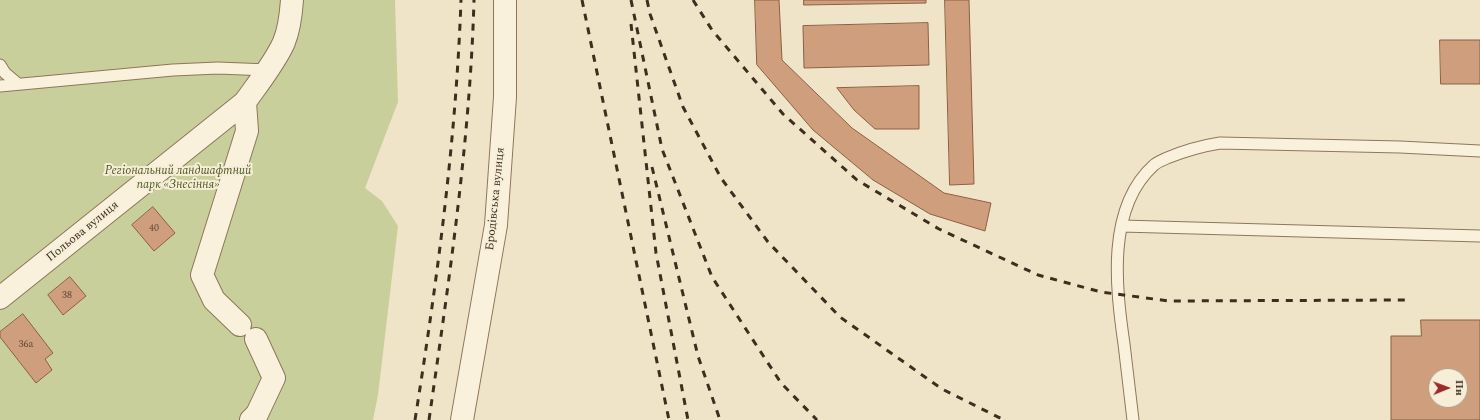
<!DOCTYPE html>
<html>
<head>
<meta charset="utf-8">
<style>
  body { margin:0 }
  #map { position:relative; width:1480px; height:420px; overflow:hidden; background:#f0e4c8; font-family:Spectral,serif }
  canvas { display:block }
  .north { position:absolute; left:1428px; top:368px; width:40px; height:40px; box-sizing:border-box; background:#f7eed8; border:1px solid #ada18e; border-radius:50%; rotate:89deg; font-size:11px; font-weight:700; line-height:16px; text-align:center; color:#3d2e20 }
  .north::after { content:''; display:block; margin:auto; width:14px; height:18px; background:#9e2a2b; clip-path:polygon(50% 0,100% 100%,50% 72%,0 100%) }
</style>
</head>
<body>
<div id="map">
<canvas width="1480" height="420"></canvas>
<div class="north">Пн</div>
</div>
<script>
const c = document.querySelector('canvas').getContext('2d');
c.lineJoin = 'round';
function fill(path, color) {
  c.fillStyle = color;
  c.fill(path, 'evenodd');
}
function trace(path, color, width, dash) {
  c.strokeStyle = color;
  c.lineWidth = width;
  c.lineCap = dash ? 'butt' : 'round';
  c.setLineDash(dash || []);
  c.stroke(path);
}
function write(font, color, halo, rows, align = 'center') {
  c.font = font + ' Spectral,serif';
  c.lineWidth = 4;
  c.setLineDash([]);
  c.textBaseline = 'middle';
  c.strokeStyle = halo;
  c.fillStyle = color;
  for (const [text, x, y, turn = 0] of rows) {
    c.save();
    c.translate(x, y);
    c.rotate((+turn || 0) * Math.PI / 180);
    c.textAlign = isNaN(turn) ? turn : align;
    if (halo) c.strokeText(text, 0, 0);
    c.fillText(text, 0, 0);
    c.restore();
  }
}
const green = new Path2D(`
  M 0,0 L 395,0 L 398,102 L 365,188 L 382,201 L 398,226 L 378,395 L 373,420 L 0,420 Z`);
const building = new Path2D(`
  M 755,0 L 779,0 L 782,60 L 852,128 L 944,193 L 991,203 L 985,231 L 930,214 L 873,180 L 813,130 L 757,65 Z
  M 804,0 L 926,0 L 926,3 L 804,5 Z
  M 945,0 L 969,0 L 974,184 L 950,185 Z
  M 928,23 L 929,65 L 804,68 L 803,26 Z
  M 1440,40 L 1480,40 L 1480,84 L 1441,84 Z
  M 919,86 L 919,129 L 875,129 L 854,110 L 837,88 Z
  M 153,207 L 175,233 L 154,251 L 132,225 Z
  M 70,277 L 86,296 L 63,315 L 48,295 Z
  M 23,314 L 53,353 L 45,359 L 52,370 L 36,383 L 0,337 L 0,332 Z
  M 1421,320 L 1480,320 L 1480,420 L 1391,420 L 1391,336 L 1421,336 ZM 1436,376 L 1460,376 L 1460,400 L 1436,400 Z`);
const service = new Path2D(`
  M 0,65 L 5,73 L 18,84
  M 0,86 L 173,70 L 218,68 L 268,70
  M 1122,226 L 1480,236
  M 1133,420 C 1130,395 1127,370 1124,344 C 1116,288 1106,208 1154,165 C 1157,162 1163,160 1167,158 C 1184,151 1201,146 1220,143 L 1400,147 L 1480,151`);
const minor = new Path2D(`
  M 0,298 L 245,102 C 257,85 276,61 284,42 C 289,30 291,14 292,0
  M 240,325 L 214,300 L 202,275 L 247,131 L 245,102
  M 251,420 L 257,414 L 274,378 L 256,339
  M 462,420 L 496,225 L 505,97 L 505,0`);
const rail = new Path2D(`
  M 582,0 L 669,420
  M 631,0 L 662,149 L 712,277 L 781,383 L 817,420
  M 647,0 L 650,14 L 683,107 L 721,178 L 768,242 L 840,317 L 942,389 L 1004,420
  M 693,0 L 712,30 L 783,114 L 857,180 L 939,229 L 1038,275 L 1101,292 L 1169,301 L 1405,300
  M 631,24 L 656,253 L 688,420
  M 652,167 L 698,356 L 720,420
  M 415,420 C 437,281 456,141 461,0
  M 429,420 C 449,280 470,141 474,0`);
const numberNames = [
  ["40",154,229],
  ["38",67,296],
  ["36а",26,345]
];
const parkNames = [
  ["Регіональний ландшафтний",178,172],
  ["парк «Знесіння»",178,186]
];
const streetNames = [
  ["Бродівська вулиця",496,199,-84],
  ["Польова вулиця",83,232,-39]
];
fill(green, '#c9cf9b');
fill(building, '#cf9f7d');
trace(building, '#8d5f41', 1);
trace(service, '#8d765c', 13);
trace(minor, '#8d765c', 24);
trace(service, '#faf1dc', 11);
trace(minor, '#faf1dc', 22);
trace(rail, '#3d2e20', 3, [7, 7]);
write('10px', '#624a37', null, numberNames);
write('italic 12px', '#4d5a26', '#f7eed8', parkNames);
write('12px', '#3d2e20', '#f7eed8', streetNames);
</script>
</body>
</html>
